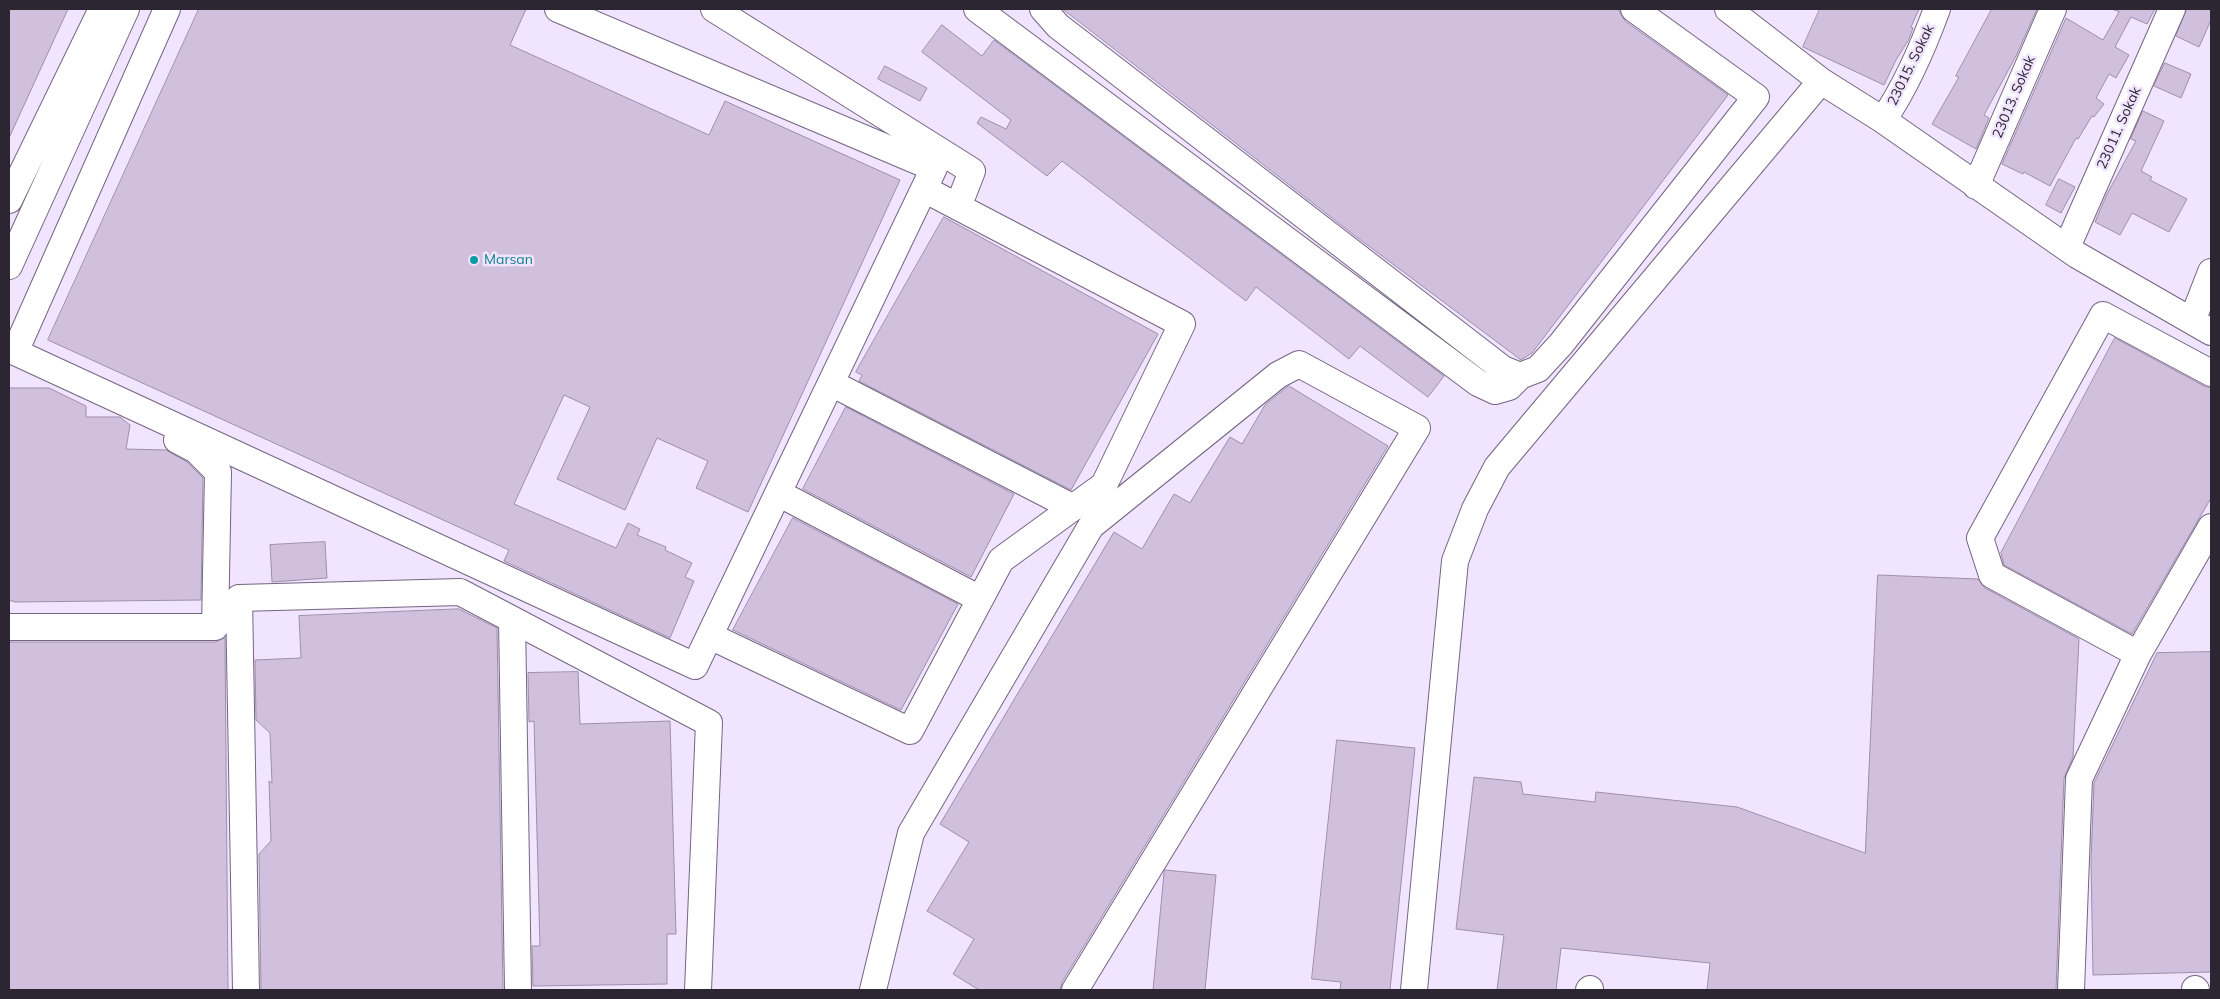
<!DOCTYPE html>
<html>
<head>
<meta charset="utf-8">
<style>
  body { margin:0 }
  #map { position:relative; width:2220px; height:999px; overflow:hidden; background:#f1e4fe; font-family:Mulish,sans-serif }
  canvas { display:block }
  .frame { position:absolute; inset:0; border:10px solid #2c2632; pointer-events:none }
</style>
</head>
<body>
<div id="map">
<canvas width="2220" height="999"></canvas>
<div class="frame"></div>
</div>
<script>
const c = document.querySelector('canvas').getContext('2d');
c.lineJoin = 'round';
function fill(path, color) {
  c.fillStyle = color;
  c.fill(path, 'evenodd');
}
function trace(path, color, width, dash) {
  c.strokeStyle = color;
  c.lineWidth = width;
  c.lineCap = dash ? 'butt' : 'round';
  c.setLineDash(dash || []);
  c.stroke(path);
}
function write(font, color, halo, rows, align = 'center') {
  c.font = font + ' Mulish,sans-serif';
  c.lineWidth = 5;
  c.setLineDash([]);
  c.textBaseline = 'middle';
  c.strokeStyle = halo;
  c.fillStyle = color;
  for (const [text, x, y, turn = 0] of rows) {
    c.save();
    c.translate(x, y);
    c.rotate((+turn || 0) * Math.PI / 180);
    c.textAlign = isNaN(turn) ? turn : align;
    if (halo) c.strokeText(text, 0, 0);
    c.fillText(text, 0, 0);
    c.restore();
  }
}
const building = new Path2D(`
  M 9,9 L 68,9 L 9,138 Z
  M 199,9 L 526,9 L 510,45 L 709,135 L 725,101 L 900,180 L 748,512 L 696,488 L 708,461 L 657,438 L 625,510 L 557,479 L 590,407 L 564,395 L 514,504 L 616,548 L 628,523 L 640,529 L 637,535 L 666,547 L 665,550 L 692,563 L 685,577 L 694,581 L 670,638 L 504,561 L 509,550 L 48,340 Z
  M 1063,9 L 1618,9 L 1625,21 L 1728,95 L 1532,353 L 1521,360 L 1354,235 Z
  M 1820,9 L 1919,9 L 1911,27 L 1913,28 L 1909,39 L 1896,60 L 1884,85 L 1803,47 Z
  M 1992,9 L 2037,9 L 2016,56 L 1984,115 L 1989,118 L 1976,149 L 1932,124 L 1959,77 L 1956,76 Z
  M 2112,9 L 2155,9 L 2147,24 L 2131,17 L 2115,47 L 2129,55 L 2116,78 L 2109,74 L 2096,98 L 2104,104 L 2094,117 L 2092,116 L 2078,139 L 2076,138 L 2050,186 L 2024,172 L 2023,174 L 2002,164 L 2066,18 L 2103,40 L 2119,12 Z
  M 2187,9 L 2211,9 L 2211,20 L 2199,47 L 2176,36 Z
  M 942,25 L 982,56 L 994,40 L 1444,376 L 1428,397 L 1360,346 L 1349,359 L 1256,287 L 1246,301 L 1062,161 L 1047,176 L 977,123 L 981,117 L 1006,129 L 1011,120 L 922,52 Z
  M 2165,63 L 2191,74 L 2181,98 L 2154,86 Z
  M 885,66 L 927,88 L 920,101 L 878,79 Z
  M 2143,111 L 2164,121 L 2141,171 L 2152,177 L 2150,180 L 2187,199 L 2169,232 L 2132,213 L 2120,235 L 2095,222 L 2107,194 L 2136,141 L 2131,139 Z
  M 2059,179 L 2075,187 L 2061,213 L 2046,205 Z
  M 944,217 L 1158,334 L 1071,490 L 859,381 L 862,375 L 856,372 Z
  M 2115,338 L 2204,386 L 2211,388 L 2211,498 L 2132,634 L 2004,565 L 2001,553 Z
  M 1289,386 L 1388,446 L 1062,982 L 1060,990 L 979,990 L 953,974 L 974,939 L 927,911 L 969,842 L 940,824 L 1114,532 L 1142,549 L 1174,494 L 1190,503 L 1230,437 L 1242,444 L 1265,405 Z
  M 9,388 L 49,388 L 86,406 L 86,417 L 120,417 L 130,425 L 126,449 L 166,450 L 187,462 L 203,478 L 201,600 L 15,602 L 9,600 Z
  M 846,407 L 1014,494 L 971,577 L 803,489 Z
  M 793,518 L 958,604 L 901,710 L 733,630 Z
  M 325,542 L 327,578 L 272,582 L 270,545 Z
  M 1878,575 L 1978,579 L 1985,588 L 2079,639 L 2073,757 L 2064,778 L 2056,990 L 1707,990 L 1710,963 L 1561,948 L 1556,990 L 1497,990 L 1504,935 L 1456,929 L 1474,777 L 1521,782 L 1523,794 L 1595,802 L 1596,792 L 1737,807 L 1865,853 Z
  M 459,609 L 497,628 L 503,990 L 261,990 L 259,854 L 271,841 L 269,781 L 272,783 L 270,733 L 256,720 L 255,660 L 301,658 L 299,616 Z
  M 225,638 L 228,990 L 9,990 L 9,642 L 215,642 Z
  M 2211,652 L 2211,972 L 2093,975 L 2091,861 L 2094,783 L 2157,653 Z
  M 578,672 L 580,724 L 670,721 L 676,934 L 667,934 L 667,984 L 533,986 L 532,946 L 540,946 L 534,721 L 529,722 L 528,673 Z
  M 1337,740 L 1415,748 L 1390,990 L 1340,990 L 1341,982 L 1312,979 Z
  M 1165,870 L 1216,875 L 1205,990 L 1153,990 L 1164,873 Z`);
const minor = new Path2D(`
  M 167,9 L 15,352 L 695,666 L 934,168 L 558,9
  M 714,9 L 972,171 L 958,207
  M 977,9 L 1478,383 L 1495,391 L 1509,387 L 1520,376
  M 1043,9 L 1058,26 L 1503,369 L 1520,376 L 1538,369 L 1561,344 L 1756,97 L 1634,9
  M 1728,9 L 1821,81 L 1883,120 L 2077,255 L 2211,332
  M 1883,120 C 1906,87 1923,47 1937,9
  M 1976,186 L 2053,9
  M 9,200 L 102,9
  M 2067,247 L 2172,9
  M 9,266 L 126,9
  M 2192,321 L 2211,272
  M 831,383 L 1072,507
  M 778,493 L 980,599
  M 512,620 L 518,990
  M 9,627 L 215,627 L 218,472 L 196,450 L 177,440
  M 710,636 L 910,731 L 1001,560 L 1104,485 L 1182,324 L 924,189
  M 2138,654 L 1992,575 L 1980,538 L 2103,315 L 2211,373
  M 2195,989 L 2196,990
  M 246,990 L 239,598 L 460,592 L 709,723 L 698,990
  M 873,990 L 911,833 L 1091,526 L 1278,375 L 1299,364 L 1417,428 L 1075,990
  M 1414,990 L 1455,561 L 1475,509 L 1497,467 L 1821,81
  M 1589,990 L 1590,989
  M 2071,990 L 2079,779 L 2138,654 L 2211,527`);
const markers = [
  [474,260,5,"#0f9aa8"]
];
const streetNames = [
  ["23015. Sokak",1911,65,-64],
  ["23013. Sokak",2014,97,-67],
  ["23011. Sokak",2119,128,-66]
];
const cultureNames = [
  ["Marsan",484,260]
];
fill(building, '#d0c0de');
trace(building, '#9d8eab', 1);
trace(minor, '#746581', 28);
trace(minor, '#fff', 26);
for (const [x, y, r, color] of markers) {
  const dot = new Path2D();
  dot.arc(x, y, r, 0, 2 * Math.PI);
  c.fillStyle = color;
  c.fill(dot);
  trace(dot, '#f1e4fe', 2);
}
write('14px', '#2c2632', '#f1e4fe', streetNames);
write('14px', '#0d838f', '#f1e4fe', cultureNames, 'left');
</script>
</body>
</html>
